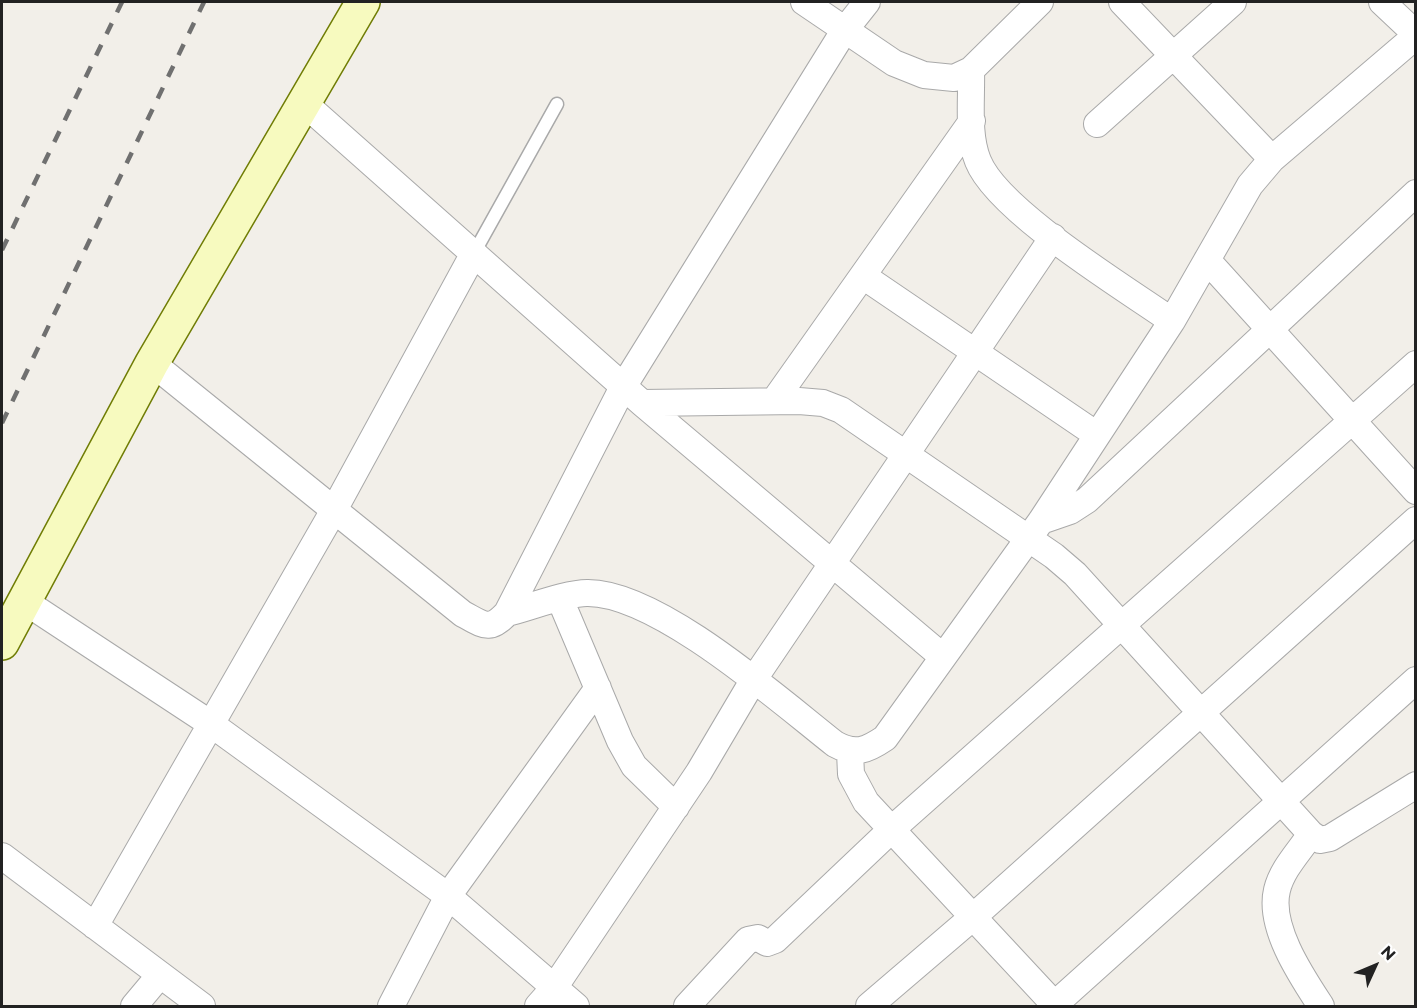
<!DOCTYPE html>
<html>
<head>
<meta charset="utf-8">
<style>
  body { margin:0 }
  #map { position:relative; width:1417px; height:1008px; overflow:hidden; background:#f2efe9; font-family:Montserrat,sans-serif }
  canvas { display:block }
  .frame { position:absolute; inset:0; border:3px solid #222; pointer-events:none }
  .north { position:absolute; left:1345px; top:936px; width:60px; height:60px; -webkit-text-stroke:4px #fff; paint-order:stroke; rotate:46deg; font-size:16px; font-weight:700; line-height:24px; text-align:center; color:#222 }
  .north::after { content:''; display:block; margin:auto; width:21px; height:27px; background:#222; clip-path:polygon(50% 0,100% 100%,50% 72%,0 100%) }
</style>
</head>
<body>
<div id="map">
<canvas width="1417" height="1008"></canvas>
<div class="frame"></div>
<div class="north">N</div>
</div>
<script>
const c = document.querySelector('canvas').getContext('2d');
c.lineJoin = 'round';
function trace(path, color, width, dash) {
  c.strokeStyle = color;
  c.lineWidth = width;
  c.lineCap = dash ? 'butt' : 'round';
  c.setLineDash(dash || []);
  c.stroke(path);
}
const service = new Path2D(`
  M 474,253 L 557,104`);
const minor = new Path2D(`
  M 804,2 L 894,63 L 924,75 L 954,78 L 971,70 L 1040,2
  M 1122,2 L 1272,159
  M 1382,2 L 1416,34
  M 971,70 C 972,99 967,134 978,161 C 998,211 1125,288 1172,321
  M 305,104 L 642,403 L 943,657
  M 1097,124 L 1233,2
  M 1207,260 L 1416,491
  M 863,276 L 1097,435
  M 152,363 L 463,614 C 484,625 489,632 507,613 L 623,387 L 844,31 L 867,2
  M 774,401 L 972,121
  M 642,403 L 799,401 L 823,403 L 841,410 L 1054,556 L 1075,574 L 1311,834 L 1320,840 L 1330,838 L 1416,785
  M 1041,521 L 1070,511 L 1087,500 L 1416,193
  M 560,599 L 620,741 L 634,766 L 676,807
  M 24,601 L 211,724 L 448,896 L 576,1006
  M 507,613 C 528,608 566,593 587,593 C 657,592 779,700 835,744 C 855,755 866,751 885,738 L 1041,521 L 1172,321 L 1250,185 L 1272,159 L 1416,36
  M 850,752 L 851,774 L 866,802 L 1055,1005
  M 1311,834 C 1299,852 1282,869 1277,890 C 1268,927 1302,977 1321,1006
  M 2,856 L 202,1006
  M 95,926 L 334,510 L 474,253
  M 134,1006 L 160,975
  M 391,1006 L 448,896 L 598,688
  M 538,1006 L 554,988 L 699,772 L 754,679 L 1053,237
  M 687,1006 L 748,940 L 758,938 L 767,943 L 775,940 L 892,829 L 1416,364
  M 869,1006 L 973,917 L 1416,520
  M 1053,1006 L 1416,680`);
const secondary = new Path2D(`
  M 2,643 L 152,363 L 363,2`);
const rail = new Path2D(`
  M 2,250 L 122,2
  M 2,423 L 204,2`);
trace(service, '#a9a9a9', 15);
trace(minor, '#a9a9a9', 28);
trace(secondary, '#707d05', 36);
trace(service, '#fff', 12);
trace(minor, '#fff', 26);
trace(secondary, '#f7fabf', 33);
trace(rail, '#707070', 4.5, [12, 12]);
</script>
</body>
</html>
